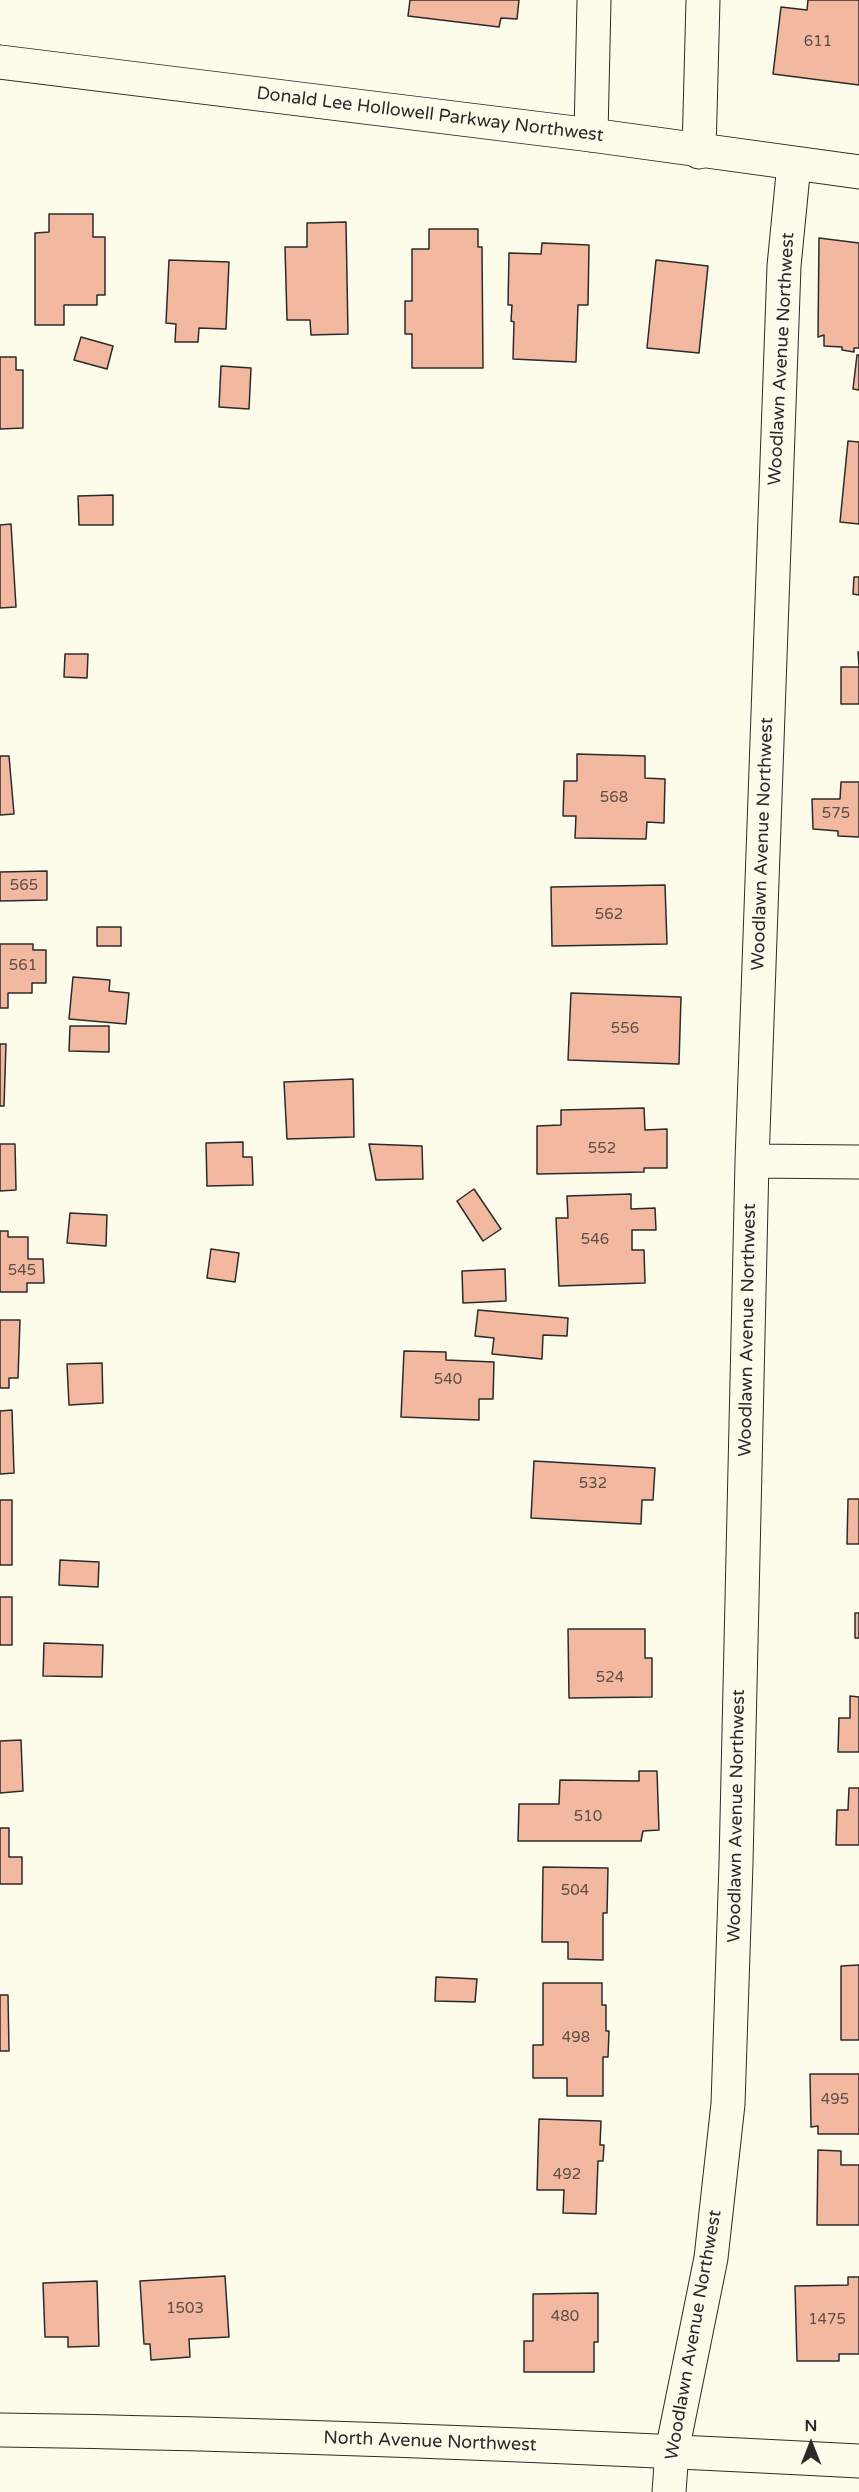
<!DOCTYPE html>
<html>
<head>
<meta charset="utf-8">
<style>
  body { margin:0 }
  #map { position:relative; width:859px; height:2492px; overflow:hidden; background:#fdfbea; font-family:"Varela Round",sans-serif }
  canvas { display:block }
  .north { position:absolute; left:781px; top:2414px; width:60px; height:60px; -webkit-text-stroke:4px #fdfbea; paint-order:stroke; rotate:0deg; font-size:16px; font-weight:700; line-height:24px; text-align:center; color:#2b2b2b }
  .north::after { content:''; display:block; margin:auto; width:21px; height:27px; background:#2b2b2b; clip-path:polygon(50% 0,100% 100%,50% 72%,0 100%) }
</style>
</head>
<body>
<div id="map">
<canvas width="859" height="2492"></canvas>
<div class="north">N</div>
</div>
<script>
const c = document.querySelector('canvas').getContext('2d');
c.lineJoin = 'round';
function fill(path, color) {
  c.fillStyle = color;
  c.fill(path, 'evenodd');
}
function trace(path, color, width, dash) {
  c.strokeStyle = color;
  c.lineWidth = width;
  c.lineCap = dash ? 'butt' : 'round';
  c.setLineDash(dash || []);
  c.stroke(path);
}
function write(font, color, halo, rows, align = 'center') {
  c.font = font + ' "Varela Round",sans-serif';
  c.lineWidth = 4.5;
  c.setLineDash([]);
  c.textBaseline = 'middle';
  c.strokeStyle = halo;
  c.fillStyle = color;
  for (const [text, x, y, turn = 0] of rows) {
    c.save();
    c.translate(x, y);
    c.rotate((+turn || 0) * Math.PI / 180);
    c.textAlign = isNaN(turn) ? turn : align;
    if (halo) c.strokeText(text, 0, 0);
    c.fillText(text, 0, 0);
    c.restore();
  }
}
const building = new Path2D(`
  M 410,0 L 519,0 L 517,19 L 501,18 L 499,27 L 408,16 Z
  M 808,0 L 859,0 L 859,85 L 773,74 L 781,7 L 807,10 Z
  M 49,214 L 93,214 L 93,237 L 105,237 L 105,295 L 97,295 L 97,305 L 64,305 L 64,325 L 35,325 L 35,233 L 49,232 Z
  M 346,222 L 348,334 L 311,335 L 310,320 L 287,320 L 285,247 L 307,247 L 307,223 Z
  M 429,229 L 478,229 L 478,247 L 482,247 L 483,368 L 412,368 L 412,334 L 405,334 L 405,301 L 412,301 L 412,249 L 429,249 Z
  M 819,238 L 859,243 L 859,348 L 854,348 L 854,352 L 842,350 L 842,347 L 824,346 L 824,335 L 818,337 Z
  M 542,243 L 589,245 L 588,305 L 578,305 L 576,362 L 513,359 L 514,322 L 511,321 L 512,305 L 508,305 L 509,253 L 541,254 Z
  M 169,260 L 229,262 L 226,329 L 199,328 L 198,342 L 175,342 L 176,324 L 166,323 Z
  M 656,260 L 708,266 L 699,353 L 647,348 Z
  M 81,337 L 113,346 L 107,369 L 74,360 Z
  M 857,355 L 859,355 L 859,390 L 853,389 Z
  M 0,357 L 16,357 L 16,370 L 23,370 L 23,428 L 0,429 Z
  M 221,366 L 251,368 L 249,409 L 219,407 Z
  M 848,441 L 859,442 L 859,524 L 840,522 Z
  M 113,495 L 113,525 L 79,525 L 78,496 Z
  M 11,524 L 16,607 L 0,608 L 0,525 Z
  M 854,577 L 859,577 L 859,595 L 853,594 Z
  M 858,652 L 859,652 L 859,704 L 841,704 L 841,667 L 859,667 Z
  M 65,654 L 88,654 L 87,678 L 64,677 Z
  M 577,754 L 645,756 L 645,778 L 665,779 L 664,823 L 647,822 L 646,839 L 575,838 L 576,816 L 563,816 L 564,781 L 577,781 Z
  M 0,756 L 9,756 L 14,814 L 0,815 Z
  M 841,782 L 859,782 L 859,837 L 838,836 L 838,831 L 813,829 L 812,799 L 840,799 Z
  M 47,871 L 47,900 L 0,901 L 0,872 Z
  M 665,885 L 667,944 L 552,946 L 551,887 Z
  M 97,927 L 121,927 L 121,946 L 97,946 Z
  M 0,944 L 33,944 L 33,950 L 46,950 L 46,983 L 32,983 L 32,993 L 8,993 L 8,1008 L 0,1008 Z
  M 73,977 L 110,980 L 109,991 L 129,993 L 126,1024 L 69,1019 Z
  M 571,993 L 681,997 L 679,1064 L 568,1060 Z
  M 70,1026 L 109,1026 L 109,1052 L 69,1051 Z
  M 0,1044 L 6,1044 L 4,1106 L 0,1106 Z
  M 353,1079 L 354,1137 L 287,1139 L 284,1082 Z
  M 644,1108 L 645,1130 L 667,1129 L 667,1168 L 644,1168 L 644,1172 L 537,1174 L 537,1126 L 561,1125 L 561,1110 Z
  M 243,1142 L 243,1157 L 252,1157 L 253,1185 L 207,1186 L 206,1143 Z
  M 0,1144 L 15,1144 L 16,1190 L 0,1191 Z
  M 369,1144 L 422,1146 L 423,1179 L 376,1180 Z
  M 474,1189 L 501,1229 L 483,1241 L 457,1201 Z
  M 631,1194 L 631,1209 L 655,1208 L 656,1230 L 632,1230 L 632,1250 L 644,1250 L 645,1283 L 559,1286 L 556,1218 L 568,1218 L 567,1196 Z
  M 70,1213 L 107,1215 L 106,1246 L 67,1243 Z
  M 0,1231 L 8,1231 L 8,1237 L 28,1237 L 28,1259 L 43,1259 L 44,1283 L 27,1283 L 27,1292 L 0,1292 Z
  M 211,1249 L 239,1253 L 235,1282 L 207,1278 Z
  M 505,1269 L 506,1301 L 463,1303 L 462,1271 Z
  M 478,1310 L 568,1318 L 567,1336 L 543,1335 L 542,1359 L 492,1354 L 494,1338 L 475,1336 Z
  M 0,1320 L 20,1320 L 18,1378 L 9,1378 L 9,1388 L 0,1388 Z
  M 404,1351 L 446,1352 L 446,1360 L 494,1362 L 493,1399 L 479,1399 L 479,1420 L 401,1417 Z
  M 102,1363 L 103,1403 L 69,1405 L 67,1364 Z
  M 12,1410 L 14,1473 L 0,1474 L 0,1411 Z
  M 534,1461 L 655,1468 L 653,1500 L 642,1500 L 641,1524 L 531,1518 Z
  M 848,1499 L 859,1499 L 859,1544 L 847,1544 Z
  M 0,1500 L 12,1500 L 12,1565 L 0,1565 Z
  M 60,1560 L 99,1562 L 98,1587 L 59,1585 Z
  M 0,1597 L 12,1597 L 12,1645 L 0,1645 Z
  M 855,1613 L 859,1613 L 859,1638 L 855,1638 Z
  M 568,1629 L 645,1629 L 645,1658 L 652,1658 L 652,1697 L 569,1698 Z
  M 44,1643 L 103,1645 L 102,1677 L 43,1676 Z
  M 850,1696 L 859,1697 L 859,1752 L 838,1752 L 839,1718 L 850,1718 Z
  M 21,1740 L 23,1791 L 0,1793 L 0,1741 Z
  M 639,1771 L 657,1771 L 659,1830 L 643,1831 L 641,1841 L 518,1841 L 519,1804 L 559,1804 L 560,1780 L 639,1781 Z
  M 849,1788 L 859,1788 L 859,1845 L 836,1845 L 837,1810 L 848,1810 Z
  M 0,1828 L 9,1828 L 9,1857 L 22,1857 L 22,1884 L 0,1884 Z
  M 543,1867 L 608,1868 L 607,1913 L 603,1913 L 603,1960 L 568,1959 L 568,1942 L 542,1942 Z
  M 859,1965 L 859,2040 L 841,2040 L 841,1966 Z
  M 436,1977 L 477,1979 L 475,2002 L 435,2001 Z
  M 543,1983 L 602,1983 L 602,2005 L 606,2005 L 606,2031 L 609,2031 L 608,2057 L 603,2057 L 603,2096 L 567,2096 L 567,2078 L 533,2078 L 533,2045 L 543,2045 Z
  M 0,1995 L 8,1995 L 9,2051 L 0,2051 Z
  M 810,2074 L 859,2074 L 859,2134 L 818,2134 L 818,2126 L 811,2127 Z
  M 539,2119 L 601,2121 L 600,2145 L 604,2145 L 603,2161 L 598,2161 L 596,2214 L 563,2213 L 564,2190 L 537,2190 Z
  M 818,2150 L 841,2151 L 841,2165 L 859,2165 L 859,2225 L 817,2225 Z
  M 225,2276 L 229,2337 L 189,2339 L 190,2357 L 151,2360 L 150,2344 L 144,2344 L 140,2281 Z
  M 848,2277 L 859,2277 L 859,2354 L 839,2354 L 839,2361 L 797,2361 L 795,2286 L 848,2285 Z
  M 97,2281 L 99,2346 L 68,2347 L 68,2337 L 45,2337 L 43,2283 Z
  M 598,2293 L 598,2342 L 594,2342 L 594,2372 L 524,2372 L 524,2341 L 533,2341 L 533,2294 Z`);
const minor = new Path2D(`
  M 591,135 L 594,0
  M 699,152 L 703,0
  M 752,1161 L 859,1162
  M 0,2430 C 286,2434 573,2446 859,2461
  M 669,2492 L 672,2451 L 711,2258 L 728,2104 L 736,1863 L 752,1161 L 784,266 L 794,164`);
const primary = new Path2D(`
  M 0,62 L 591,135 L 859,172`);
const numberNames = [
  ["611",818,42],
  ["568",614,798],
  ["575",836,814],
  ["565",24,886],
  ["562",609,915],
  ["561",23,966],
  ["556",625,1029],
  ["552",602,1149],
  ["546",595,1240],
  ["545",22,1271],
  ["540",448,1380],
  ["532",593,1484],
  ["524",610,1678],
  ["510",588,1817],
  ["504",575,1891],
  ["498",576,2038],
  ["495",835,2100],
  ["492",567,2175],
  ["1503",185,2309],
  ["480",565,2317],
  ["1475",827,2320]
];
const streetNames = [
  ["Donald Lee Hollowell Parkway Northwest",430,115,7],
  ["Woodlawn Avenue Northwest",782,359,-87],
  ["Woodlawn Avenue Northwest",763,844,-88],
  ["Woodlawn Avenue Northwest",748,1330,-89],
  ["Woodlawn Avenue Northwest",737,1816,-89],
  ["Woodlawn Avenue Northwest",694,2335,-80],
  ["North Avenue Northwest",430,2442,2]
];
fill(building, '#f2b8a0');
trace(building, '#2b2b2b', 1.5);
trace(minor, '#2b2b2b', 35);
trace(primary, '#2b2b2b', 35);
trace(minor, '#fdfbea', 33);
trace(primary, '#fdfbea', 33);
write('15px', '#5d4e48', null, numberNames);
write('18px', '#2b2b2b', '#fdfbea', streetNames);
</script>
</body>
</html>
